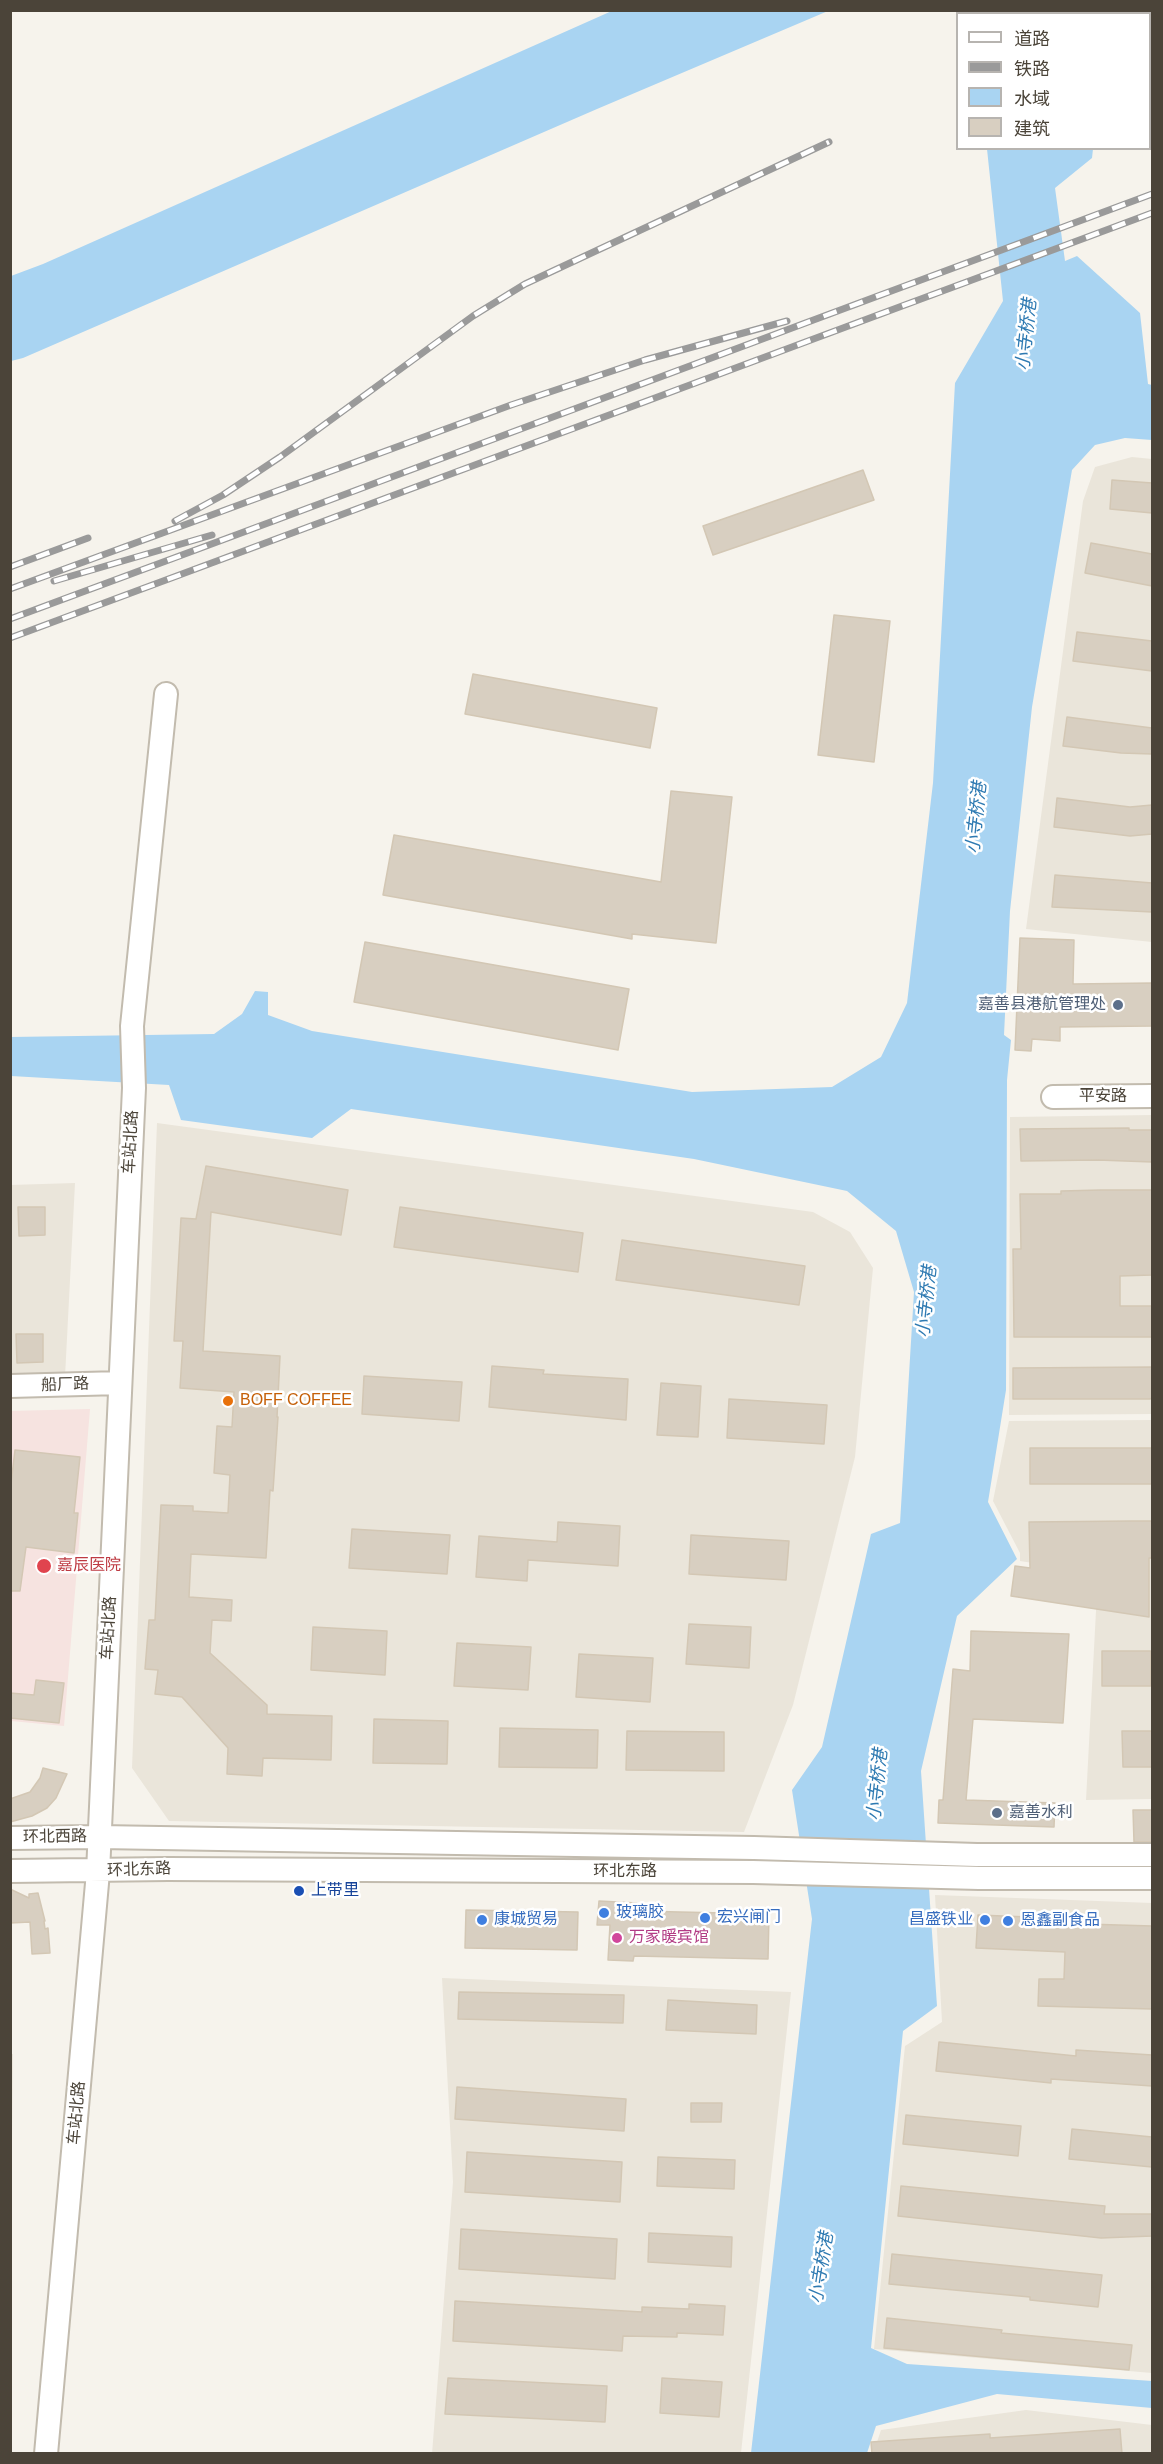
<!DOCTYPE html>
<html>
<head>
<meta charset="utf-8">
<style>
  body { margin:0 }
  #map { position:relative; width:1163px; height:2464px; overflow:hidden; background:#f6f3ec; font-family:Helvetica,"Noto Sans SC",sans-serif }
  canvas { display:block }
  .frame { position:absolute; inset:0; border:12px solid #4b4439; pointer-events:none }
  .legend { position:absolute; left:956px; top:12px; width:195px; height:138px; box-sizing:border-box; background:#fff; border:2px solid #b7b4b0; margin:0; padding:8px 10px; list-style:none; font-size:18px; color:#4b4439 }
  .legend li { display:flex; align-items:center; gap:12px; height:30px }
  .legend b { width:30px; border:2px solid #b7b4b0 }
</style>
</head>
<body>
<div id="map">
<canvas width="1163" height="2464"></canvas>
<div class="frame"></div>
<ul class="legend">
<li><b style="height:8px;background:#fff"></b>道路</li>
<li><b style="height:8px;background:#9a9a9a"></b>铁路</li>
<li><b style="height:16px;background:#a9d4f2"></b>水域</li>
<li><b style="height:16px;background:#d8cfc1"></b>建筑</li>
</ul>
</div>
<script>
const c = document.querySelector('canvas').getContext('2d');
c.lineJoin = 'round';
function fill(path, color) {
  c.fillStyle = color;
  c.fill(path, 'evenodd');
}
function trace(path, color, width, dash) {
  c.strokeStyle = color;
  c.lineWidth = width;
  c.lineCap = dash ? 'butt' : 'round';
  c.setLineDash(dash || []);
  c.stroke(path);
}
function write(font, color, halo, rows, align = 'center') {
  c.font = font + ' Helvetica,"Noto Sans SC",sans-serif';
  c.lineWidth = 5;
  c.setLineDash([]);
  c.textBaseline = 'middle';
  c.strokeStyle = halo;
  c.fillStyle = color;
  for (const [text, x, y, turn = 0] of rows) {
    c.save();
    c.translate(x, y);
    c.rotate((+turn || 0) * Math.PI / 180);
    c.textAlign = isNaN(turn) ? turn : align;
    if (halo) c.strokeText(text, 0, 0);
    c.fillText(text, 0, 0);
    c.restore();
  }
}
const residential = new Path2D(`
  M 1132,457 L 1152,459 L 1152,942 L 1026,929 L 1083,501 L 1095,467 Z
  M 1152,1115 L 1152,1414 L 1009,1415 L 1010,1117 Z
  M 157,1123 L 813,1212 L 850,1232 L 873,1268 L 855,1457 L 793,1705 L 744,1832 L 169,1821 L 132,1768 Z
  M 75,1183 L 65,1377 L 11,1378 L 10,1185 Z
  M 1152,1420 L 1152,1799 L 1086,1800 L 1098,1573 L 1020,1561 L 1020,1553 L 993,1501 L 1009,1421 Z
  M 935,1895 L 1152,1903 L 1152,2373 L 874,2349 L 905,2046 L 942,2022 Z
  M 442,1978 L 791,1992 L 741,2453 L 432,2454 L 453,2182 Z
  M 10,2054 L 13,2054 L 11,2229 L 10,2229 Z
  M 1026,2410 L 1152,2425 L 1152,2453 L 873,2454 L 881,2430 Z`);
const medical = new Path2D(`
  M 90,1409 L 64,1726 L 11,1721 L 10,1411 Z`);
const water = new Path2D(`
  M 614,10 L 828,11 L 597,109 L 23,358 L 11,361 L 11,276 L 43,264 Z
  M 987,11 L 987,10 L 1111,11 L 1111,14 L 988,14 Z
  M 987,149 L 1093,149 L 1092,158 L 1055,188 L 1065,261 L 1077,256 L 1140,313 L 1148,384 L 1152,385 L 1152,440 L 1125,438 L 1095,445 L 1072,470 L 1032,707 L 1010,911 L 1004,1035 L 1011,1040 L 1007,1080 L 1006,1390 L 988,1502 L 1017,1559 L 957,1616 L 921,1771 L 937,2006 L 903,2031 L 871,2348 L 907,2364 L 1152,2381 L 1152,2408 L 997,2394 L 876,2426 L 867,2453 L 751,2453 L 812,1919 L 792,1790 L 822,1747 L 871,1534 L 900,1523 L 914,1292 L 896,1231 L 847,1191 L 694,1159 L 351,1109 L 312,1138 L 181,1120 L 169,1085 L 11,1076 L 10,1037 L 214,1034 L 242,1014 L 255,991 L 268,992 L 268,1015 L 312,1031 L 692,1092 L 832,1087 L 881,1057 L 907,1003 L 933,783 L 955,383 L 1003,301 Z`);
const building = new Path2D(`
  M 863,470 L 874,500 L 713,555 L 703,526 Z
  M 1112,480 L 1152,483 L 1152,513 L 1110,509 Z
  M 1091,543 L 1152,554 L 1152,586 L 1085,573 Z
  M 834,615 L 890,621 L 874,762 L 818,755 Z
  M 1077,632 L 1152,641 L 1152,671 L 1073,661 Z
  M 473,674 L 657,708 L 650,748 L 465,714 Z
  M 1067,717 L 1152,728 L 1152,754 L 1121,753 L 1063,746 Z
  M 671,791 L 732,797 L 716,943 L 632,934 L 632,939 L 383,895 L 394,835 L 661,882 Z
  M 1057,798 L 1130,807 L 1152,805 L 1152,834 L 1130,836 L 1054,827 Z
  M 1055,875 L 1152,883 L 1152,912 L 1052,907 Z
  M 1020,938 L 1074,940 L 1073,984 L 1152,983 L 1152,1026 L 1060,1027 L 1060,1041 L 1032,1039 L 1031,1051 L 1015,1050 Z
  M 365,942 L 629,989 L 618,1050 L 354,1002 Z
  M 1129,1128 L 1129,1130 L 1152,1130 L 1152,1162 L 1098,1160 L 1021,1161 L 1020,1129 Z
  M 206,1166 L 348,1190 L 341,1235 L 211,1212 L 203,1351 L 280,1356 L 277,1417 L 278,1417 L 273,1491 L 270,1490 L 266,1558 L 191,1554 L 189,1597 L 232,1600 L 231,1621 L 212,1620 L 210,1653 L 267,1705 L 267,1714 L 332,1716 L 331,1760 L 263,1758 L 262,1776 L 227,1774 L 228,1748 L 182,1697 L 155,1694 L 158,1670 L 145,1669 L 149,1620 L 155,1620 L 161,1505 L 193,1506 L 193,1511 L 228,1513 L 230,1475 L 214,1473 L 217,1426 L 232,1427 L 234,1392 L 180,1388 L 183,1341 L 174,1341 L 181,1218 L 196,1219 Z
  M 1101,1190 L 1152,1190 L 1152,1275 L 1120,1276 L 1120,1306 L 1152,1306 L 1152,1337 L 1014,1337 L 1013,1249 L 1021,1249 L 1020,1194 L 1061,1194 L 1061,1191 Z
  M 18,1207 L 45,1207 L 45,1235 L 19,1236 Z
  M 400,1207 L 583,1233 L 578,1272 L 394,1247 Z
  M 622,1240 L 805,1266 L 799,1305 L 616,1280 Z
  M 16,1334 L 43,1334 L 43,1362 L 17,1363 Z
  M 492,1366 L 544,1370 L 543,1374 L 628,1379 L 626,1420 L 489,1407 Z
  M 1152,1367 L 1152,1398 L 1150,1399 L 1013,1399 L 1013,1368 Z
  M 364,1376 L 462,1382 L 459,1421 L 362,1414 Z
  M 661,1383 L 701,1386 L 698,1437 L 657,1435 Z
  M 729,1399 L 827,1405 L 824,1444 L 727,1438 Z
  M 1030,1448 L 1152,1448 L 1152,1484 L 1030,1484 Z
  M 15,1450 L 80,1457 L 74,1513 L 78,1513 L 74,1553 L 26,1547 L 20,1591 L 10,1591 L 10,1492 Z
  M 1131,1521 L 1152,1521 L 1152,1558 L 1149,1558 L 1149,1617 L 1011,1596 L 1015,1566 L 1030,1568 L 1029,1522 Z
  M 558,1522 L 620,1526 L 618,1566 L 528,1560 L 527,1581 L 476,1577 L 479,1536 L 557,1542 Z
  M 352,1529 L 450,1535 L 447,1574 L 349,1568 Z
  M 691,1535 L 789,1541 L 786,1580 L 689,1574 Z
  M 689,1624 L 751,1627 L 749,1668 L 686,1664 Z
  M 313,1627 L 387,1631 L 385,1675 L 311,1670 Z
  M 971,1631 L 1069,1634 L 1063,1723 L 973,1719 L 966,1800 L 1055,1803 L 1054,1827 L 938,1823 L 939,1800 L 943,1800 L 953,1669 L 970,1671 Z
  M 457,1643 L 531,1647 L 528,1690 L 454,1686 Z
  M 1102,1651 L 1151,1651 L 1151,1686 L 1102,1686 Z
  M 579,1654 L 653,1658 L 650,1702 L 576,1697 Z
  M 36,1680 L 64,1683 L 59,1723 L 10,1718 L 10,1693 L 34,1695 Z
  M 374,1719 L 448,1721 L 447,1764 L 373,1763 Z
  M 500,1728 L 598,1730 L 597,1768 L 499,1767 Z
  M 627,1731 L 724,1732 L 724,1771 L 626,1770 Z
  M 1122,1731 L 1152,1731 L 1152,1767 L 1123,1767 Z
  M 43,1768 L 67,1774 L 56,1798 L 47,1808 L 32,1816 L 10,1822 L 10,1799 L 30,1792 L 40,1778 Z
  M 1133,1810 L 1152,1810 L 1152,1842 L 1134,1842 Z
  M 10,1889 L 29,1898 L 29,1894 L 38,1893 L 45,1921 L 44,1921 L 45,1929 L 48,1928 L 50,1953 L 32,1954 L 30,1922 L 10,1923 Z
  M 599,1901 L 637,1903 L 636,1911 L 769,1914 L 768,1959 L 634,1956 L 633,1961 L 608,1960 L 610,1925 L 597,1925 Z
  M 466,1910 L 578,1912 L 577,1950 L 465,1948 Z
  M 978,1915 L 1053,1918 L 1052,1923 L 1152,1926 L 1152,2009 L 1038,2006 L 1039,1979 L 1064,1979 L 1065,1952 L 976,1948 Z
  M 459,1992 L 624,1995 L 623,2023 L 458,2019 Z
  M 668,2000 L 757,2005 L 756,2034 L 666,2030 Z
  M 939,2042 L 1076,2056 L 1076,2050 L 1152,2055 L 1152,2086 L 1051,2079 L 1051,2083 L 936,2071 Z
  M 457,2087 L 626,2099 L 624,2131 L 455,2119 Z
  M 691,2103 L 722,2103 L 721,2122 L 691,2122 Z
  M 906,2115 L 1021,2126 L 1018,2156 L 903,2144 Z
  M 1072,2129 L 1152,2137 L 1152,2167 L 1069,2159 Z
  M 467,2152 L 622,2162 L 620,2202 L 465,2192 Z
  M 658,2157 L 735,2160 L 734,2189 L 657,2186 Z
  M 901,2186 L 1105,2206 L 1104,2214 L 1152,2214 L 1152,2236 L 1101,2238 L 898,2216 Z
  M 461,2229 L 617,2239 L 615,2279 L 459,2269 Z
  M 649,2233 L 732,2237 L 731,2267 L 648,2262 Z
  M 892,2254 L 1102,2275 L 1098,2307 L 1030,2300 L 1030,2297 L 889,2284 Z
  M 455,2301 L 642,2312 L 642,2307 L 689,2309 L 689,2304 L 725,2306 L 723,2335 L 677,2333 L 677,2337 L 623,2336 L 622,2351 L 453,2341 Z
  M 887,2318 L 1002,2330 L 1001,2333 L 1132,2345 L 1129,2370 L 884,2348 Z
  M 448,2378 L 607,2386 L 605,2422 L 445,2414 Z
  M 662,2378 L 722,2382 L 719,2417 L 660,2413 Z
  M 1120,2429 L 1122,2454 L 872,2454 L 871,2442 L 990,2434 L 990,2438 Z`);
const minor = new Path2D(`
  M 1053,1097 L 1152,1096
  M 10,1386 L 120,1383
  M 10,1838 L 100,1837 L 754,1848 L 977,1855 L 1152,1855
  M 10,1871 L 168,1869 L 753,1872 L 979,1878 L 1152,1878
  M 46,2454 L 98,1872 L 134,1088 L 132,1026 L 166,694`);
const rail = new Path2D(`
  M 175,521 L 223,495 L 280,457 L 473,316 L 525,284 L 829,142
  M 10,567 L 88,538
  M 54,581 L 212,535
  M 10,589 L 511,405 L 645,360 L 787,321
  M 10,619 L 1152,194
  M 10,638 L 1152,213`);
const markers = [
  [1118,1005,6,"#5c6f8a"],
  [228,1401,6,"#e8710a"],
  [44,1566,8,"#e0444e"],
  [997,1813,6,"#5c6f8a"],
  [299,1891,6,"#1a4fb4"],
  [604,1913,6,"#3f7fe0"],
  [705,1918,6,"#3f7fe0"],
  [482,1920,6,"#3f7fe0"],
  [985,1920,6,"#3f7fe0"],
  [1008,1921,6,"#3f7fe0"],
  [617,1938,6,"#d1479c"]
];
const serviceNames = [
  ["嘉善县港航管理处",1106,1005],
  ["嘉善水利",1009,1813,"left"]
];
const streetNames = [
  ["平安路",1103,1097],
  ["车站北路",131,1142,-87],
  ["船厂路",65,1385,-2],
  ["车站北路",109,1628,-87],
  ["环北西路",55,1837,-1],
  ["环北东路",139,1870,-2],
  ["环北东路",625,1872],
  ["车站北路",77,2113,-85]
];
const foodNames = [
  ["BOFF COFFEE",240,1401]
];
const healthNames = [
  ["嘉辰医院",57,1566]
];
const transitNames = [
  ["上带里",311,1891]
];
const shopNames = [
  ["玻璃胶",616,1913],
  ["宏兴闸门",717,1918],
  ["康城贸易",494,1920],
  ["昌盛铁业",973,1920,"right"],
  ["恩鑫副食品",1020,1921]
];
const hotelNames = [
  ["万家暖宾馆",629,1938]
];
const waterNames = [
  ["小寺桥港",1027,335,-84],
  ["小寺桥港",977,818,-84],
  ["小寺桥港",927,1302,-84],
  ["小寺桥港",878,1785,-84],
  ["小寺桥港",822,2268,-81]
];
fill(residential, '#eae5da');
fill(medical, '#f6e3e0');
fill(water, '#a9d4f2');
fill(building, '#d8cfc1');
trace(building, '#d3c7b4', 1.5);
trace(minor, '#c2bbae', 26);
trace(minor, '#fff', 22);
trace(rail, '#9a9a9a', 7);
trace(rail, '#fff', 4.5, [14]);
for (const [x, y, r, color] of markers) {
  const dot = new Path2D();
  dot.arc(x, y, r, 0, 2 * Math.PI);
  c.fillStyle = color;
  c.fill(dot);
  trace(dot, '#fff', 2);
}
write('16px', '#4e5e75', '#fff', serviceNames, 'right');
write('16px', '#4b4439', '#fff', streetNames);
write('16px', '#c56008', '#fff', foodNames, 'left');
write('16px', '#be3a42', '#fff', healthNames, 'left');
write('16px', '#164399', '#fff', transitNames, 'left');
write('16px', '#366cbe', '#fff', shopNames, 'left');
write('16px', '#b23c85', '#fff', hotelNames, 'left');
write('italic 18px', '#2e7ab2', '#fff', waterNames);
</script>
</body>
</html>
